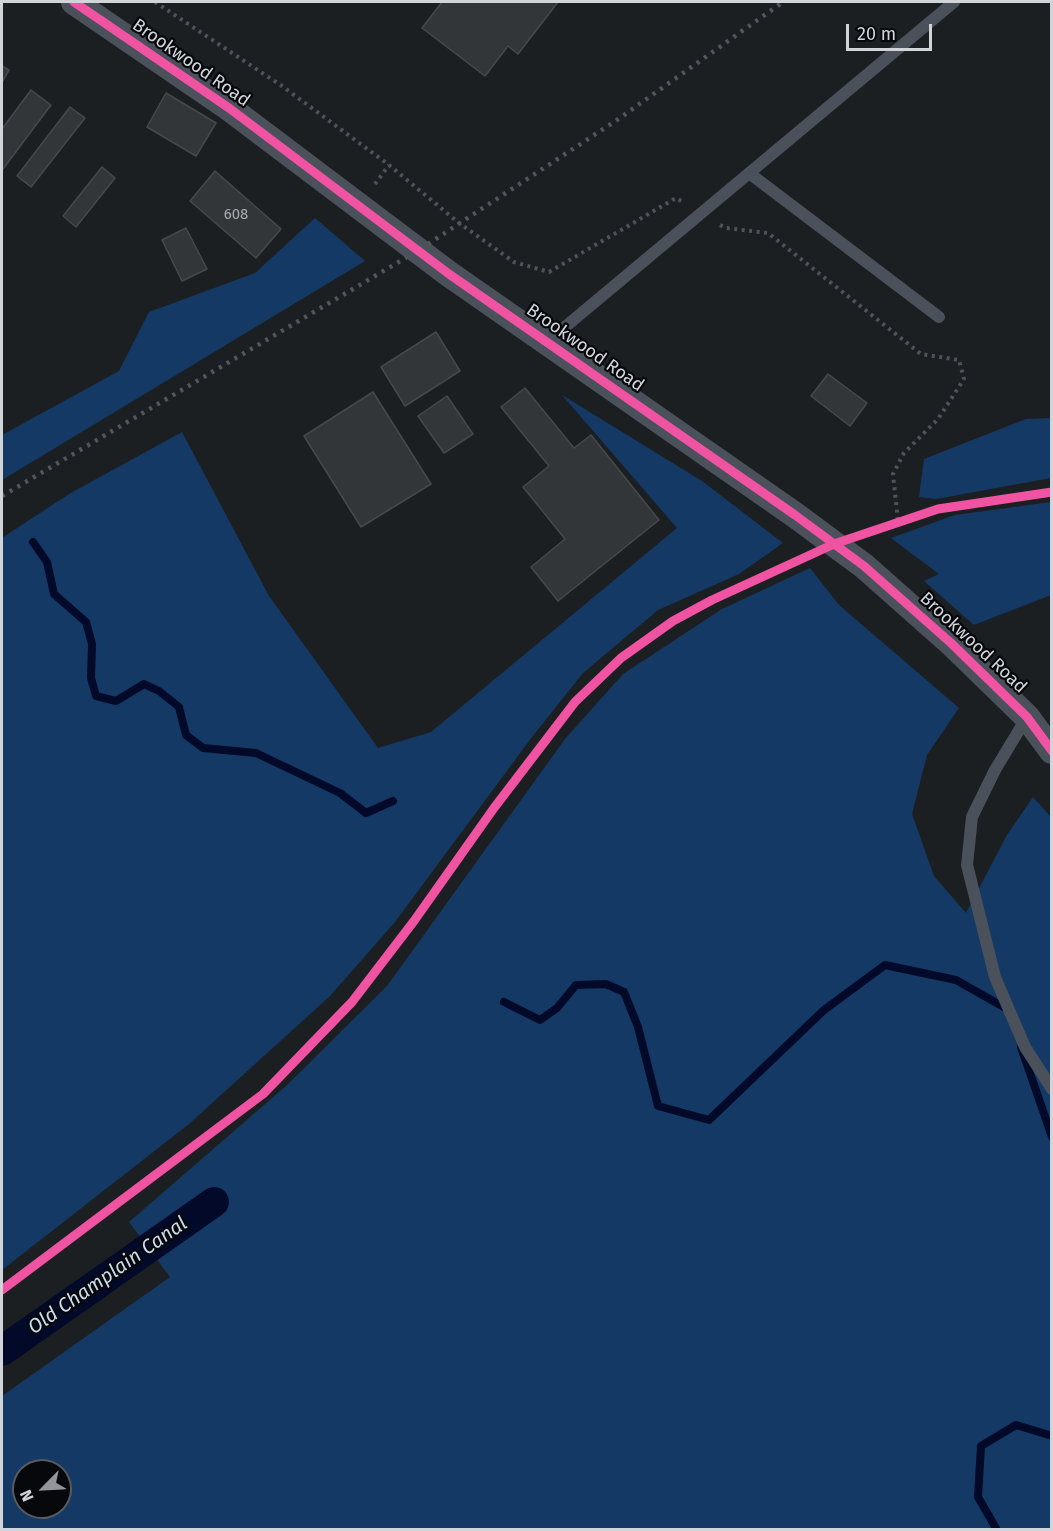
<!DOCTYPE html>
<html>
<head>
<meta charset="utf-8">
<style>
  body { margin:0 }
  #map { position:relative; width:1053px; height:1531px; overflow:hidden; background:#1c1f22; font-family:"Fira Sans",sans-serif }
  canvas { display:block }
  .frame { position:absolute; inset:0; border:3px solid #d1d5da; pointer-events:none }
  .north { position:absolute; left:12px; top:1459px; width:60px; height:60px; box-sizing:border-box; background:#06080b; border:2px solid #575a5e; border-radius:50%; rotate:246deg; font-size:16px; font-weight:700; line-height:24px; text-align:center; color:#d1d5da }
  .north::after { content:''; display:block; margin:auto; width:21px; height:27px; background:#92959a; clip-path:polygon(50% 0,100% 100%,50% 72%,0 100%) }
  .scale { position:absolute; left:846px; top:24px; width:86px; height:27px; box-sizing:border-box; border:3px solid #d1d5da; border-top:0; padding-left:8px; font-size:18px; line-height:21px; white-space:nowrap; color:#d1d5da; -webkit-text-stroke:4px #06080b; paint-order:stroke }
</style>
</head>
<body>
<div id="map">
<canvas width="1053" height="1531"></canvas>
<div class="frame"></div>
<div class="north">N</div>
<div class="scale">20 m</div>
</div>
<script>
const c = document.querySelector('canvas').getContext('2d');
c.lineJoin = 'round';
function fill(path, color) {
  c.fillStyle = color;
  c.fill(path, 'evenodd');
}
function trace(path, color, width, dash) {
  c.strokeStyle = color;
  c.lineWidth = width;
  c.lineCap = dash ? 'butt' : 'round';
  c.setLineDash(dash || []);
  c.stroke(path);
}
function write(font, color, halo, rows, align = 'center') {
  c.font = font + ' "Fira Sans",sans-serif';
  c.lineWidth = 4.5;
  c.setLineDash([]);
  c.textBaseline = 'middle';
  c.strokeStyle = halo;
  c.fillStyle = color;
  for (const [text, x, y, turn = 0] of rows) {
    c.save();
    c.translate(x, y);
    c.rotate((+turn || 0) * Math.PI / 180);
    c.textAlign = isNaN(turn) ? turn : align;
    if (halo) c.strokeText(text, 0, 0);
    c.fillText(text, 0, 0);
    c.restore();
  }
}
const green = new Path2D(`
  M 315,218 L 365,261 L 2,480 L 2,435 L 119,371 L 149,312 L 255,273 Z
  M 562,395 L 702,481 L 783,543 L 739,574 L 658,610 L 583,673 L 532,737 L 395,922 L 330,996 L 189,1124 L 2,1270 L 2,538 L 69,494 L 182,432 L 269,596 L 378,748 L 431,732 L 677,528 Z
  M 1051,418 L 1051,478 L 936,499 L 919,497 L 924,459 L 1026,419 Z
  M 1051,502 L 1051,595 L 974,625 L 924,581 L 939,574 L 891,538 L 955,515 Z
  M 810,568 L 839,605 L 959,708 L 927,755 L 912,814 L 934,876 L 966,913 L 1007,835 L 1033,797 L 1051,817 L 1051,1529 L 2,1529 L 2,1396 L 170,1277 L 129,1222 L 286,1086 L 387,986 L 565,739 L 623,674 L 722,609 ZM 24,1471 L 60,1471 L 60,1507 L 24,1507 Z`);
const stream = new Path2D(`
  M 33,542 L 47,562 L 54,594 L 86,622 L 92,644 L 91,678 L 96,696 L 116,701 L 144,684 L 159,691 L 179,707 L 186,735 L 203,748 L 256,753 L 340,793 L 366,813 L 393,801
  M 504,1002 L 540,1020 L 557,1008 L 576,985 L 606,984 L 624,992 L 638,1027 L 658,1106 L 709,1120 L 824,1010 L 885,965 L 956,980 L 1009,1010
  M 1021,1047 L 1052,1137
  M 997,1530 L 978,1497 L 981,1446 L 1016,1425 L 1052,1436`);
const canal = new Path2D(`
  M 2,1351 L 214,1202`);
const building = new Path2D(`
  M 442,2 L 558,2 L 518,54 L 508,46 L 485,76 L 422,28 Z
  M 2,66 L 9,70 L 2,82 Z
  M 31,90 L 51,105 L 3,169 L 2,167 L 2,129 Z
  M 166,93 L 216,123 L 196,156 L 147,127 Z
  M 70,107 L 85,118 L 31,187 L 17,176 Z
  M 102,167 L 115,178 L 76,227 L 63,216 Z
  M 215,171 L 281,229 L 256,258 L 190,201 Z
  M 186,228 L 207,269 L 182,281 L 162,240 Z
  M 436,332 L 460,371 L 405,406 L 381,367 Z
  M 828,374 L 867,403 L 850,426 L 811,396 Z
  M 525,388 L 574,448 L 591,435 L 659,520 L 558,601 L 531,567 L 565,539 L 523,487 L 549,466 L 501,407 Z
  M 373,392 L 431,484 L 361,527 L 304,436 Z
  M 447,396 L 473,434 L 444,453 L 418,416 Z`);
const path = new Path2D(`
  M 155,2 L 282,86 L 389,165 L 459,223 L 514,262 L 549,272 L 676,198 L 683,202
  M 375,184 L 389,165
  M 720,225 L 726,228 L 768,233 L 921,354 L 959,360 L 964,379 L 938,419 L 904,453 L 893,474 L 898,521`);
const lane = new Path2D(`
  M 749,173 L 939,317
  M 547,342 L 954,2
  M 1027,717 L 995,770 L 972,817 L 967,865 L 995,977 L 1025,1047 L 1052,1089`);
const street = new Path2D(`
  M 74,2 L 229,108 L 449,274 L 795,515 L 864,566 L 951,643 L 1027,717 L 1052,751`);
const rail = new Path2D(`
  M 2,496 L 419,250 L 617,120 L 783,2`);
const cycleway = new Path2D(`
  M 74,2 L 229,108 L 449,274 L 795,515 L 864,566 L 951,643 L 1027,717 L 1052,751
  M 2,1290 L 263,1094 L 352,1002 L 414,921 L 494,808 L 575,702 L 621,658 L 673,621 L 712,600 L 834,544 L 938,509 L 1052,492`);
const numberNames = [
  ["608",236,215]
];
const streetNames = [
  ["Brookwood Road",191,63,35],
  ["Brookwood Road",585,348,35],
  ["Brookwood Road",973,643,43]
];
const waterNames = [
  ["Old Champlain Canal",108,1276,-35]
];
fill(green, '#153965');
trace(stream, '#030a29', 8);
trace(canal, '#030a29', 30);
fill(building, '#333638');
trace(building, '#46494c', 1.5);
trace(path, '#4d5359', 4, [3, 4.5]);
trace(lane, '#4a515a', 12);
trace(street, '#4a515a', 26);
trace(rail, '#52575e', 4.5, [3, 6]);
trace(cycleway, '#f153a3', 9);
write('15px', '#aaadb2', null, numberNames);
write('18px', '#d1d5da', '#06080b', streetNames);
write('italic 20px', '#ccdbee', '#06080b', waterNames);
</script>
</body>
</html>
